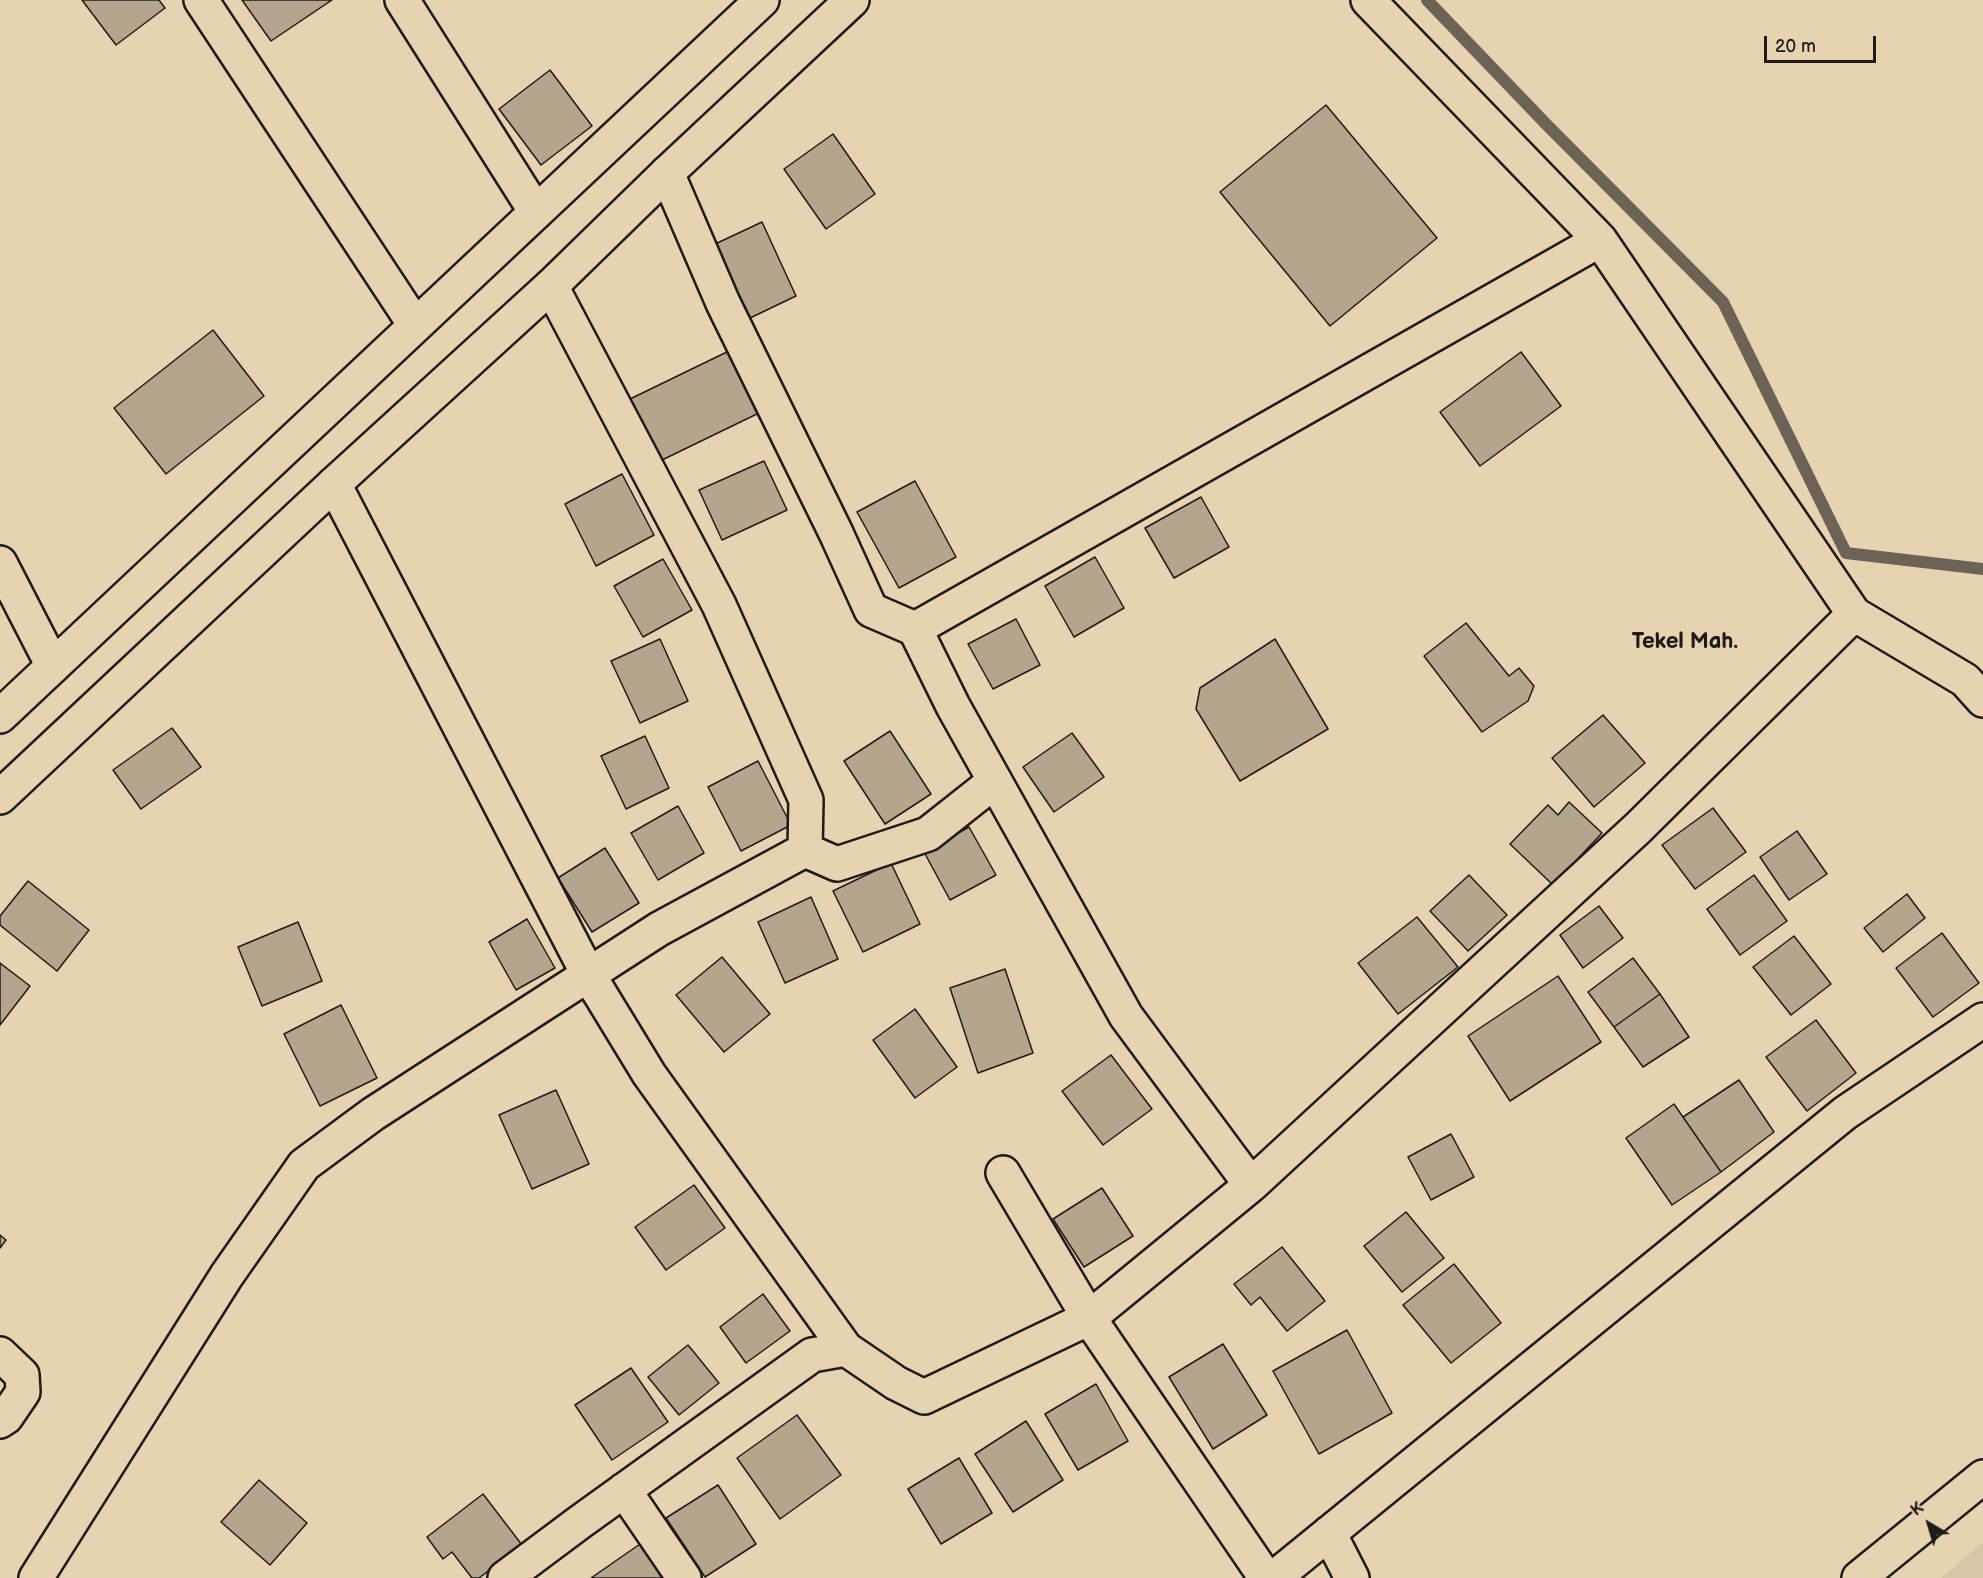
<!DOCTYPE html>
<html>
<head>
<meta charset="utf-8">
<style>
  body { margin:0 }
  #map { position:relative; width:1983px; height:1578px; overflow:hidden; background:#e8d3b1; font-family:"Balsamiq Sans",sans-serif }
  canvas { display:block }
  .north { position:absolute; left:1899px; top:1494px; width:60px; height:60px; -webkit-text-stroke:4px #e8d3b1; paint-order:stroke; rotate:322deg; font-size:16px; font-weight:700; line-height:24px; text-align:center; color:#1c1c1c }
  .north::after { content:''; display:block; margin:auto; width:21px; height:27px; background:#1c1c1c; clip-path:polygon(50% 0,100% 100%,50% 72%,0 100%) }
  .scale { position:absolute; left:1764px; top:36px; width:112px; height:27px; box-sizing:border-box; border:3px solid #1c1c1c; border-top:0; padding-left:8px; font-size:18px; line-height:21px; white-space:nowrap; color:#1c1c1c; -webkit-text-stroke:4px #e8d3b1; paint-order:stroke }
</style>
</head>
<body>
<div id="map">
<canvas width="1983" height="1578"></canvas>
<div class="north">K</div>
<div class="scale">20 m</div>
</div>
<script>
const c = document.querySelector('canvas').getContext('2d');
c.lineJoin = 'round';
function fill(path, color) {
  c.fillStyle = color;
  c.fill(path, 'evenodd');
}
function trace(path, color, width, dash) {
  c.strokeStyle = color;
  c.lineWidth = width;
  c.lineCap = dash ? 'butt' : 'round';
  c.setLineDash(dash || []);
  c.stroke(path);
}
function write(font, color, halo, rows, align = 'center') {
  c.font = font + ' "Balsamiq Sans",sans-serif';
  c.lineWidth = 4.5;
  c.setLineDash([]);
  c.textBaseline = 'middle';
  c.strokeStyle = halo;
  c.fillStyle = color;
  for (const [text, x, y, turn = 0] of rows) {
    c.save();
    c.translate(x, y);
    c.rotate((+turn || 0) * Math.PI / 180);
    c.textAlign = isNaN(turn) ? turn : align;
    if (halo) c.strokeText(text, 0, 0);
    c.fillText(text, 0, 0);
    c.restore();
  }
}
const built = new Path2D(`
  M 1983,1542 L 1983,1578 L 1941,1578 Z`);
const stream = new Path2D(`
  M 1427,0 L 1546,124 L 1723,302 L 1846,553 L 1983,569`);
const building = new Path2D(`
  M 82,0 L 159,0 L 165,8 L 116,45 Z
  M 242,0 L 332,0 L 271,41 Z
  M 550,70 L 592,126 L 541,165 L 499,109 Z
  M 1326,105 L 1437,238 L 1330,326 L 1220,192 Z
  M 833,134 L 875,194 L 826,229 L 784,169 Z
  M 762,222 L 796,296 L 748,319 L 713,245 Z
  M 213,330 L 264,396 L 166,474 L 114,408 Z
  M 731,350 L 761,412 L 660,461 L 630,399 Z
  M 1521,352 L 1561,406 L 1480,466 L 1440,412 Z
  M 764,461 L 787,510 L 722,540 L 699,490 Z
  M 622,474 L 654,535 L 596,566 L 565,504 Z
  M 915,481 L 956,557 L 899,588 L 857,512 Z
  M 1201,497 L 1229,547 L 1174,578 L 1145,528 Z
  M 1095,557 L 1124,608 L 1074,637 L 1045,586 Z
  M 663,559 L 692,610 L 643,637 L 614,586 Z
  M 1016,619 L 1040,665 L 993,689 L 968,644 Z
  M 1466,623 L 1509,676 L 1519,668 L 1534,686 L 1528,701 L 1482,732 L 1424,656 Z
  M 660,639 L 688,701 L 640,723 L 611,661 Z
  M 1275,639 L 1328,729 L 1240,781 L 1196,709 L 1200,688 Z
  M 1603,715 L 1645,763 L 1594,807 L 1552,758 Z
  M 172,728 L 201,767 L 141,809 L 113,770 Z
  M 890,731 L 931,794 L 885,824 L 844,761 Z
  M 1072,733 L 1104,777 L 1054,812 L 1023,767 Z
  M 645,736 L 669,788 L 626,809 L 601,756 Z
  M 758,761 L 791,825 L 741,851 L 708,787 Z
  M 1569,802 L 1602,833 L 1553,885 L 1510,844 L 1548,805 L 1558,815 Z
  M 678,806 L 704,853 L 658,880 L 631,833 Z
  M 1713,808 L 1746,852 L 1695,889 L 1662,845 Z
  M 969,827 L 996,875 L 950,900 L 924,852 Z
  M 1797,831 L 1827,874 L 1789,900 L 1760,857 Z
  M 605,848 L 639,903 L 592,932 L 558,878 Z
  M 891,863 L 920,924 L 863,952 L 833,891 Z
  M 1469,875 L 1507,915 L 1468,951 L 1430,911 Z
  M 1754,875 L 1787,921 L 1740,955 L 1707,909 Z
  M 28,881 L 89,930 L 57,971 L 0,925 L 0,916 Z
  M 1907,894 L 1925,918 L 1883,952 L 1864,928 Z
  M 811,897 L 838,959 L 785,983 L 758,922 Z
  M 1599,906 L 1623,938 L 1583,968 L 1560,935 Z
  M 1417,917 L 1458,967 L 1398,1014 L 1358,963 Z
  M 527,919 L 555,968 L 516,990 L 489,942 Z
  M 298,922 L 322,981 L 262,1006 L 238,947 Z
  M 1942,933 L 1979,983 L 1933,1017 L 1896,968 Z
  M 1794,936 L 1831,984 L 1791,1015 L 1753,967 Z
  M 722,957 L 770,1014 L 724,1052 L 676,995 Z
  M 1633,958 L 1660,994 L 1614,1027 L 1588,992 Z
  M 0,963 L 30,986 L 0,1025 Z
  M 1005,969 L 1033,1053 L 978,1073 L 950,988 Z
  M 1558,976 L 1601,1042 L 1510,1101 L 1468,1036 Z
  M 1660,994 L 1689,1037 L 1643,1067 L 1614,1027 Z
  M 341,1005 L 377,1078 L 320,1106 L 284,1034 Z
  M 915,1009 L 957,1067 L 915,1098 L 873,1040 Z
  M 1816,1020 L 1856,1073 L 1807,1111 L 1766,1057 Z
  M 1111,1055 L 1152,1109 L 1103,1145 L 1062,1091 Z
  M 1739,1080 L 1774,1132 L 1721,1172 L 1683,1117 Z
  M 556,1090 L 589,1164 L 532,1189 L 499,1115 Z
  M 1674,1104 L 1721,1172 L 1672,1205 L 1626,1138 Z
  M 1451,1134 L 1474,1177 L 1431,1200 L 1408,1157 Z
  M 694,1185 L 725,1228 L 666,1270 L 635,1227 Z
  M 1102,1188 L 1133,1236 L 1084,1267 L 1053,1219 Z
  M 1406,1212 L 1444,1258 L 1402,1292 L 1364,1246 Z
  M 0,1235 L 6,1240 L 0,1248 Z
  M 1282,1247 L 1325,1301 L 1287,1331 L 1260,1297 L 1251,1305 L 1234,1284 Z
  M 1454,1264 L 1501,1323 L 1451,1363 L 1403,1305 Z
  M 763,1294 L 790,1331 L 746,1363 L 720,1327 Z
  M 1347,1330 L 1392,1413 L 1319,1454 L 1273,1371 Z
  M 1223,1344 L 1267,1415 L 1213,1449 L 1169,1377 Z
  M 688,1345 L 719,1383 L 679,1415 L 648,1377 Z
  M 631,1368 L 668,1422 L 612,1460 L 575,1405 Z
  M 1096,1384 L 1128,1441 L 1078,1470 L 1045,1414 Z
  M 797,1415 L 841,1475 L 780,1519 L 737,1458 Z
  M 1026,1421 L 1063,1480 L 1013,1512 L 975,1454 Z
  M 959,1458 L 992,1513 L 941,1544 L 908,1489 Z
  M 259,1480 L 307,1523 L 270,1565 L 221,1522 Z
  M 718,1485 L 756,1544 L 705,1577 L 666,1518 Z
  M 483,1494 L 522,1545 L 479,1578 L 472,1578 L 452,1552 L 443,1559 L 427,1537 Z
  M 640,1544 L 664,1578 L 591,1578 Z`);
const minor = new Path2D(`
  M 201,0 L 415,325
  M 402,0 L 536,212
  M 1368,0 L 1600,240 L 1854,614 L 1965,680 L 1983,700
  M 667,173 L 723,303 L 836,533 L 871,610 L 915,629 L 953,706 L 1126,1016 L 1251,1185
  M 334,484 L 588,974 L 649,1074 L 846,1349
  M 0,563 L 53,666
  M 915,629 L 1600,240
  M 805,850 L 837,864 L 928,834 L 995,781
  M 1003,1173 L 1089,1318 L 1266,1578
  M 0,1354 L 22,1375 L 23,1392 L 6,1417 L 0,1421
  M 624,1490 L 684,1578
  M 1329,1533 L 1352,1578
  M 36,1578 L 227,1275 L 304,1165 L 373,1114 L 659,929 L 805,850 L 806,800 L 719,605 L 551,286
  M 505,1578 L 580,1522 L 812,1355 L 846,1349 L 896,1383 L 924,1397 L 1089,1318 L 1251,1185 L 1638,828 L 1854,614
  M 1274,1578 L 1845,1113 L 1983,1020
  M 1859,1578 L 1983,1477`);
const secondary = new Path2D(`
  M 0,716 L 762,0
  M 0,797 L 334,484 L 551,286 L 667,173 L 852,0`);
const districtNames = [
  ["Tekel Mah.",1685,642]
];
fill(built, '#d9c5a6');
trace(stream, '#6b6356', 12);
fill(building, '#b5a58c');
trace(building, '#1c1c1c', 1.5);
trace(minor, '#1c1c1c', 38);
trace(secondary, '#1c1c1c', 38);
trace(minor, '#e8d3b1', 33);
trace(secondary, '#e8d3b1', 33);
write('bold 22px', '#1c1c1c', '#e8d3b1', districtNames);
</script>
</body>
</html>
